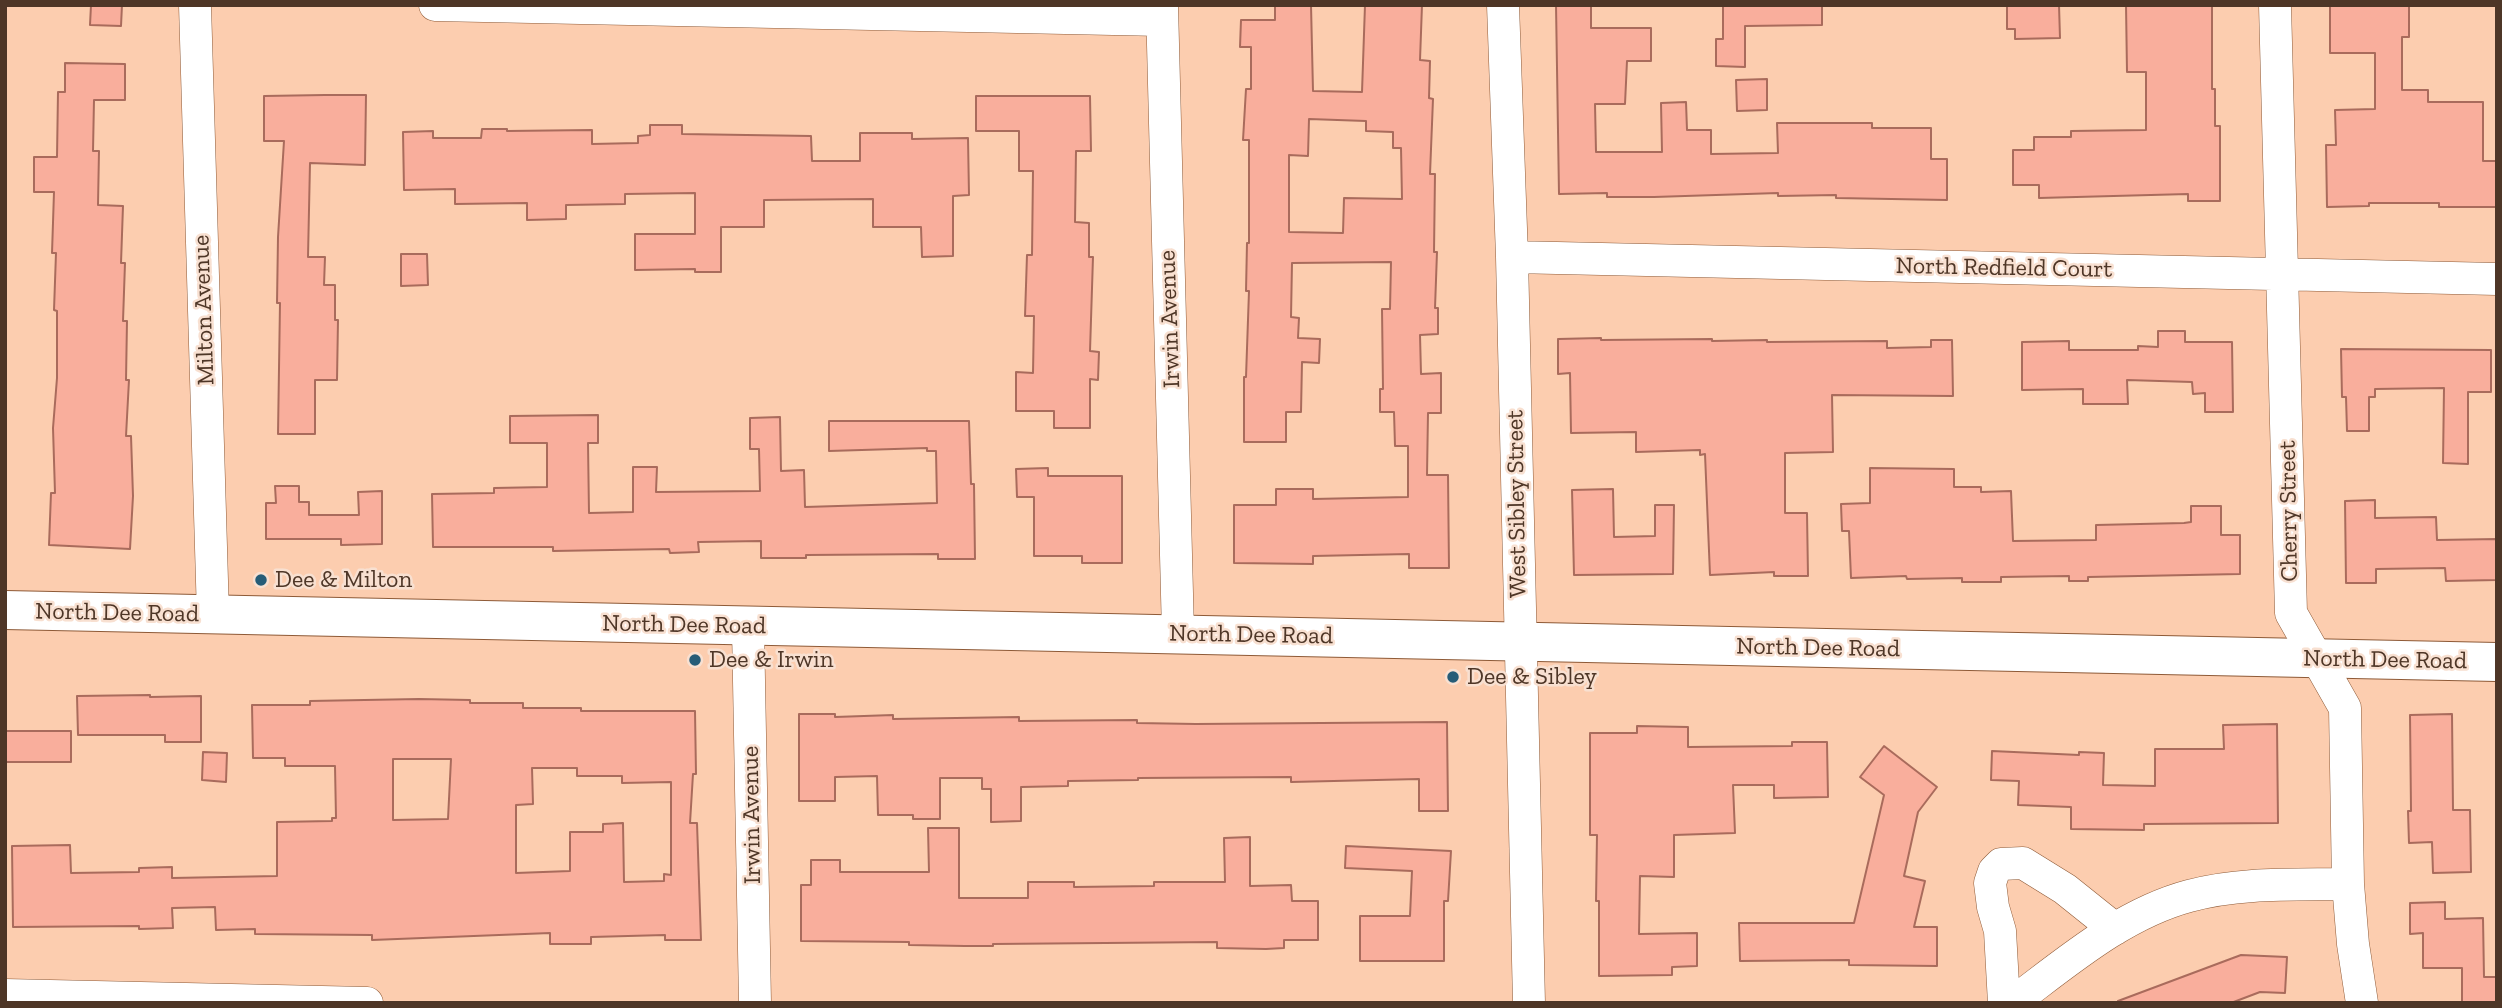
<!DOCTYPE html>
<html>
<head>
<meta charset="utf-8">
<style>
  body { margin:0 }
  #map { position:relative; width:2502px; height:1008px; overflow:hidden; background:#fccdaf; font-family:"Zilla Slab",serif }
  canvas { display:block }
  .frame { position:absolute; inset:0; border:7px solid #4e3627; pointer-events:none }
</style>
</head>
<body>
<div id="map">
<canvas width="2502" height="1008"></canvas>
<div class="frame"></div>
</div>
<script>
const c = document.querySelector('canvas').getContext('2d');
c.lineJoin = 'round';
function fill(path, color) {
  c.fillStyle = color;
  c.fill(path, 'evenodd');
}
function trace(path, color, width, dash) {
  c.strokeStyle = color;
  c.lineWidth = width;
  c.lineCap = dash ? 'butt' : 'round';
  c.setLineDash(dash || []);
  c.stroke(path);
}
function write(font, color, halo, rows, align = 'center') {
  c.font = font + ' "Zilla Slab",serif';
  c.lineWidth = 5;
  c.setLineDash([]);
  c.textBaseline = 'middle';
  c.strokeStyle = halo;
  c.fillStyle = color;
  for (const [text, x, y, turn = 0] of rows) {
    c.save();
    c.translate(x, y);
    c.rotate((+turn || 0) * Math.PI / 180);
    c.textAlign = isNaN(turn) ? turn : align;
    if (halo) c.strokeText(text, 0, 0);
    c.fillText(text, 0, 0);
    c.restore();
  }
}
const building = new Path2D(`
  M 91,5 L 122,5 L 121,26 L 90,25 Z
  M 1275,5 L 1311,5 L 1313,91 L 1362,92 L 1365,5 L 1422,5 L 1420,60 L 1430,61 L 1429,98 L 1433,99 L 1430,174 L 1435,174 L 1434,252 L 1437,252 L 1435,308 L 1438,308 L 1438,334 L 1420,335 L 1421,374 L 1441,373 L 1441,413 L 1428,413 L 1427,475 L 1448,475 L 1449,568 L 1409,568 L 1409,554 L 1313,556 L 1313,564 L 1234,563 L 1234,505 L 1276,505 L 1276,489 L 1313,489 L 1313,499 L 1408,497 L 1408,446 L 1395,446 L 1394,412 L 1380,412 L 1380,389 L 1383,389 L 1382,309 L 1390,309 L 1391,262 L 1292,263 L 1291,317 L 1299,318 L 1298,338 L 1320,339 L 1319,363 L 1302,362 L 1301,412 L 1286,412 L 1286,442 L 1244,442 L 1244,377 L 1246,377 L 1249,291 L 1246,291 L 1247,243 L 1249,243 L 1249,140 L 1243,140 L 1246,89 L 1251,89 L 1251,47 L 1240,47 L 1241,20 L 1275,20 ZM 1309,119 L 1366,121 L 1366,131 L 1393,132 L 1393,148 L 1401,148 L 1402,199 L 1344,198 L 1343,233 L 1289,232 L 1289,155 L 1308,156 Z
  M 1556,5 L 1591,5 L 1591,28 L 1651,28 L 1651,61 L 1627,61 L 1625,104 L 1595,104 L 1596,152 L 1662,152 L 1661,103 L 1686,102 L 1687,130 L 1711,130 L 1711,154 L 1778,153 L 1777,123 L 1872,123 L 1872,128 L 1931,128 L 1931,159 L 1947,159 L 1947,200 L 1836,198 L 1836,195 L 1778,196 L 1778,193 L 1654,197 L 1607,197 L 1607,193 L 1559,194 Z
  M 1723,5 L 1822,5 L 1822,25 L 1745,26 L 1745,67 L 1716,66 L 1716,39 L 1723,39 Z
  M 2007,5 L 2059,5 L 2060,38 L 2015,39 L 2015,29 L 2007,29 Z
  M 2126,5 L 2212,5 L 2212,89 L 2215,89 L 2215,126 L 2220,126 L 2220,201 L 2188,201 L 2188,194 L 2039,198 L 2039,185 L 2013,185 L 2013,150 L 2034,150 L 2034,137 L 2071,137 L 2071,131 L 2146,130 L 2146,72 L 2127,72 Z
  M 2330,5 L 2409,5 L 2409,37 L 2402,37 L 2402,90 L 2428,90 L 2428,102 L 2483,102 L 2483,161 L 2497,161 L 2497,207 L 2439,207 L 2439,203 L 2369,203 L 2369,206 L 2327,207 L 2326,145 L 2336,145 L 2335,110 L 2375,109 L 2375,53 L 2330,53 Z
  M 65,63 L 125,64 L 125,100 L 94,100 L 93,151 L 99,151 L 98,205 L 123,206 L 121,263 L 125,263 L 123,321 L 127,321 L 126,380 L 129,380 L 126,436 L 131,436 L 133,496 L 130,549 L 49,545 L 51,493 L 55,493 L 53,428 L 57,378 L 57,311 L 54,310 L 56,253 L 52,253 L 54,192 L 34,192 L 34,157 L 57,157 L 58,92 L 65,92 Z
  M 1767,79 L 1767,110 L 1737,111 L 1736,80 Z
  M 325,95 L 366,95 L 365,165 L 310,163 L 308,257 L 325,257 L 324,285 L 335,285 L 335,320 L 338,320 L 337,380 L 315,380 L 315,434 L 278,434 L 280,303 L 277,303 L 278,237 L 284,141 L 264,141 L 264,96 Z
  M 976,96 L 1090,96 L 1091,151 L 1076,151 L 1075,222 L 1089,223 L 1089,257 L 1093,257 L 1090,351 L 1099,352 L 1098,380 L 1090,379 L 1090,428 L 1054,428 L 1054,411 L 1016,411 L 1016,372 L 1033,373 L 1034,316 L 1025,316 L 1027,255 L 1032,255 L 1033,171 L 1019,171 L 1019,131 L 976,131 Z
  M 650,125 L 682,125 L 682,134 L 811,136 L 812,161 L 860,161 L 860,133 L 912,133 L 912,139 L 968,138 L 969,195 L 953,196 L 953,256 L 922,257 L 921,227 L 873,227 L 873,199 L 764,200 L 764,227 L 721,227 L 721,272 L 695,272 L 695,269 L 635,270 L 635,234 L 695,234 L 695,193 L 625,194 L 625,204 L 566,205 L 566,219 L 527,220 L 527,203 L 455,204 L 455,189 L 404,190 L 403,132 L 433,131 L 433,138 L 481,138 L 482,129 L 507,129 L 507,131 L 592,130 L 592,144 L 638,143 L 638,136 L 650,135 Z
  M 401,254 L 427,254 L 428,285 L 401,286 Z
  M 2158,331 L 2185,331 L 2185,342 L 2232,342 L 2233,412 L 2205,412 L 2205,393 L 2193,394 L 2192,382 L 2127,380 L 2128,404 L 2083,404 L 2083,389 L 2022,390 L 2022,342 L 2069,341 L 2069,350 L 2138,350 L 2138,346 L 2158,347 Z
  M 1601,338 L 1601,340 L 1712,339 L 1712,341 L 1767,340 L 1767,342 L 1887,341 L 1887,348 L 1931,347 L 1931,340 L 1952,340 L 1953,396 L 1832,395 L 1833,452 L 1785,453 L 1785,513 L 1807,513 L 1808,576 L 1774,576 L 1774,572 L 1710,575 L 1705,454 L 1700,455 L 1700,450 L 1636,452 L 1636,432 L 1571,433 L 1570,373 L 1558,374 L 1558,339 Z
  M 2341,349 L 2491,350 L 2491,392 L 2468,392 L 2468,464 L 2443,463 L 2444,388 L 2375,389 L 2375,397 L 2369,397 L 2369,431 L 2347,431 L 2346,397 L 2342,397 Z
  M 598,415 L 598,443 L 588,443 L 589,513 L 633,512 L 633,467 L 657,467 L 656,492 L 760,491 L 759,449 L 750,449 L 750,418 L 780,417 L 781,471 L 804,470 L 805,507 L 937,503 L 936,451 L 927,451 L 927,448 L 829,451 L 829,421 L 969,421 L 971,484 L 974,484 L 975,559 L 938,559 L 938,554 L 806,555 L 806,558 L 761,558 L 761,541 L 698,542 L 699,552 L 670,553 L 669,549 L 553,551 L 553,547 L 433,547 L 432,494 L 494,493 L 494,488 L 547,487 L 547,443 L 510,443 L 510,416 Z
  M 1048,468 L 1048,476 L 1122,476 L 1122,563 L 1082,563 L 1082,556 L 1034,556 L 1034,497 L 1017,497 L 1016,469 Z
  M 1870,468 L 1954,469 L 1954,487 L 1981,487 L 1981,492 L 2011,491 L 2013,541 L 2096,540 L 2096,525 L 2184,523 L 2191,522 L 2191,506 L 2221,506 L 2221,535 L 2240,535 L 2240,574 L 2088,577 L 2088,581 L 2069,581 L 2069,576 L 2001,577 L 2001,582 L 1962,582 L 1962,578 L 1907,579 L 1906,576 L 1851,578 L 1849,531 L 1842,531 L 1841,504 L 1870,503 Z
  M 275,486 L 299,486 L 299,502 L 309,502 L 309,515 L 359,515 L 358,492 L 382,491 L 382,544 L 341,545 L 341,539 L 266,539 L 266,503 L 276,503 Z
  M 1613,489 L 1614,537 L 1655,536 L 1655,505 L 1674,505 L 1673,574 L 1574,575 L 1572,490 Z
  M 2375,500 L 2375,518 L 2436,517 L 2437,540 L 2497,539 L 2497,580 L 2446,581 L 2445,568 L 2376,569 L 2376,583 L 2346,583 L 2345,501 Z
  M 150,695 L 150,697 L 201,696 L 201,742 L 165,742 L 165,735 L 78,735 L 77,696 Z
  M 419,699 L 470,700 L 470,703 L 523,703 L 523,708 L 581,708 L 581,711 L 695,711 L 696,774 L 693,774 L 690,823 L 697,823 L 701,940 L 665,940 L 665,935 L 591,937 L 591,944 L 550,944 L 550,933 L 372,940 L 372,935 L 255,934 L 255,929 L 216,930 L 215,907 L 172,908 L 173,928 L 139,929 L 139,926 L 13,927 L 12,846 L 70,845 L 71,873 L 139,872 L 139,868 L 172,867 L 172,878 L 277,876 L 277,822 L 332,821 L 332,818 L 336,818 L 335,766 L 285,766 L 285,758 L 253,758 L 252,705 L 310,705 L 310,701 ZM 393,759 L 451,759 L 448,819 L 393,820 ZM 532,768 L 577,768 L 577,776 L 622,776 L 622,783 L 671,782 L 671,875 L 664,874 L 664,881 L 624,882 L 623,823 L 603,824 L 603,832 L 570,832 L 570,871 L 516,873 L 516,805 L 533,804 Z
  M 799,714 L 835,714 L 835,717 L 893,715 L 893,719 L 1019,717 L 1019,721 L 1137,720 L 1137,723 L 1196,724 L 1447,722 L 1448,811 L 1419,811 L 1419,779 L 1291,782 L 1291,777 L 1138,778 L 1138,780 L 1068,781 L 1068,786 L 1021,787 L 1021,821 L 991,822 L 991,789 L 982,789 L 982,778 L 940,778 L 940,819 L 913,819 L 913,815 L 878,815 L 877,776 L 835,777 L 835,801 L 799,801 Z
  M 2452,714 L 2453,810 L 2470,810 L 2471,872 L 2433,873 L 2432,842 L 2409,843 L 2408,811 L 2411,811 L 2410,715 Z
  M 2277,724 L 2278,823 L 2144,824 L 2144,830 L 2071,829 L 2071,807 L 2018,805 L 2019,781 L 1991,780 L 1992,751 L 2079,755 L 2079,752 L 2104,753 L 2103,785 L 2155,786 L 2155,749 L 2224,749 L 2223,725 Z
  M 1637,726 L 1688,727 L 1688,747 L 1792,746 L 1792,742 L 1827,742 L 1828,797 L 1774,798 L 1774,785 L 1733,785 L 1735,833 L 1674,835 L 1674,877 L 1640,876 L 1639,934 L 1697,933 L 1697,966 L 1672,967 L 1672,975 L 1599,976 L 1599,901 L 1596,901 L 1597,835 L 1590,835 L 1590,733 L 1637,733 Z
  M 5,731 L 71,731 L 71,762 L 5,762 Z
  M 1884,746 L 1937,787 L 1918,812 L 1904,876 L 1925,881 L 1914,927 L 1937,927 L 1937,966 L 1849,965 L 1849,960 L 1740,961 L 1739,923 L 1854,923 L 1884,795 L 1860,777 Z
  M 203,752 L 227,753 L 226,782 L 202,780 Z
  M 928,828 L 959,828 L 959,898 L 1028,898 L 1028,882 L 1074,882 L 1074,887 L 1154,886 L 1154,882 L 1225,882 L 1224,838 L 1250,837 L 1250,886 L 1291,885 L 1292,901 L 1318,901 L 1318,940 L 1284,940 L 1284,948 L 1266,949 L 1217,948 L 1217,942 L 993,944 L 993,946 L 965,946 L 909,945 L 909,942 L 801,941 L 801,885 L 811,885 L 811,860 L 840,860 L 840,872 L 929,872 Z
  M 1346,846 L 1451,851 L 1448,901 L 1444,901 L 1444,961 L 1360,961 L 1360,916 L 1410,916 L 1412,871 L 1345,868 Z
  M 2445,902 L 2445,919 L 2483,918 L 2484,977 L 2497,977 L 2497,1003 L 2462,1003 L 2462,968 L 2423,968 L 2423,933 L 2410,934 L 2410,903 Z
  M 2241,955 L 2287,957 L 2285,993 L 2260,992 L 2231,1003 L 2119,1003 L 2118,1001 Z`);
const minor = new Path2D(`
  M 195,5 L 213,615
  M 435,5 L 1162,20
  M 1162,5 L 1178,633
  M 1503,5 L 1512,257 L 1529,1003
  M 2275,5 L 2291,613 L 2345,708 L 2348,884 L 2353,944 L 2362,1003
  M 1512,257 L 2497,279
  M 748,627 L 755,1003
  M 5,995 L 367,1003
  M 2004,1003 L 2000,931 L 1993,907 L 1990,883 L 1994,871 L 2001,864 L 2023,863 L 2065,889 L 2115,929
  M 2012,1003 C 2067,962 2122,914 2189,896 C 2240,882 2296,885 2348,884`);
const major = new Path2D(`
  M 5,610 L 2497,662`);
const markers = [
  [261,580,7,"#265c77"],
  [695,660,7,"#265c77"],
  [1453,677,7,"#265c77"]
];
const streetNames = [
  ["North Redfield Court",2004,268,1],
  ["Milton Avenue",204,310,-92],
  ["Irwin Avenue",1170,319,-92],
  ["West Sibley Street",1517,504,-91],
  ["Cherry Street",2289,511,-91],
  ["North Dee Road",117,613,1],
  ["North Dee Road",684,625,1],
  ["North Dee Road",1251,635,1],
  ["North Dee Road",1818,648,1],
  ["North Dee Road",2385,660,1],
  ["Irwin Avenue",752,815,-91]
];
const poiNames = [
  ["Dee & Milton",275,580],
  ["Dee & Irwin",709,660],
  ["Dee & Sibley",1467,677]
];
fill(building, '#f9ae9c');
trace(building, '#a96b5c', 2);
trace(minor, '#8e5a37', 33);
trace(major, '#8e5a37', 40);
trace(minor, '#fff', 32);
trace(major, '#fff', 38);
for (const [x, y, r, color] of markers) {
  const dot = new Path2D();
  dot.arc(x, y, r, 0, 2 * Math.PI);
  c.fillStyle = color;
  c.fill(dot);
  trace(dot, '#f8e0d1', 2.5);
}
write('24px', '#4e3627', '#f8e0d1', streetNames);
write('24px', '#4e3627', '#f8e0d1', poiNames, 'left');
</script>
</body>
</html>
